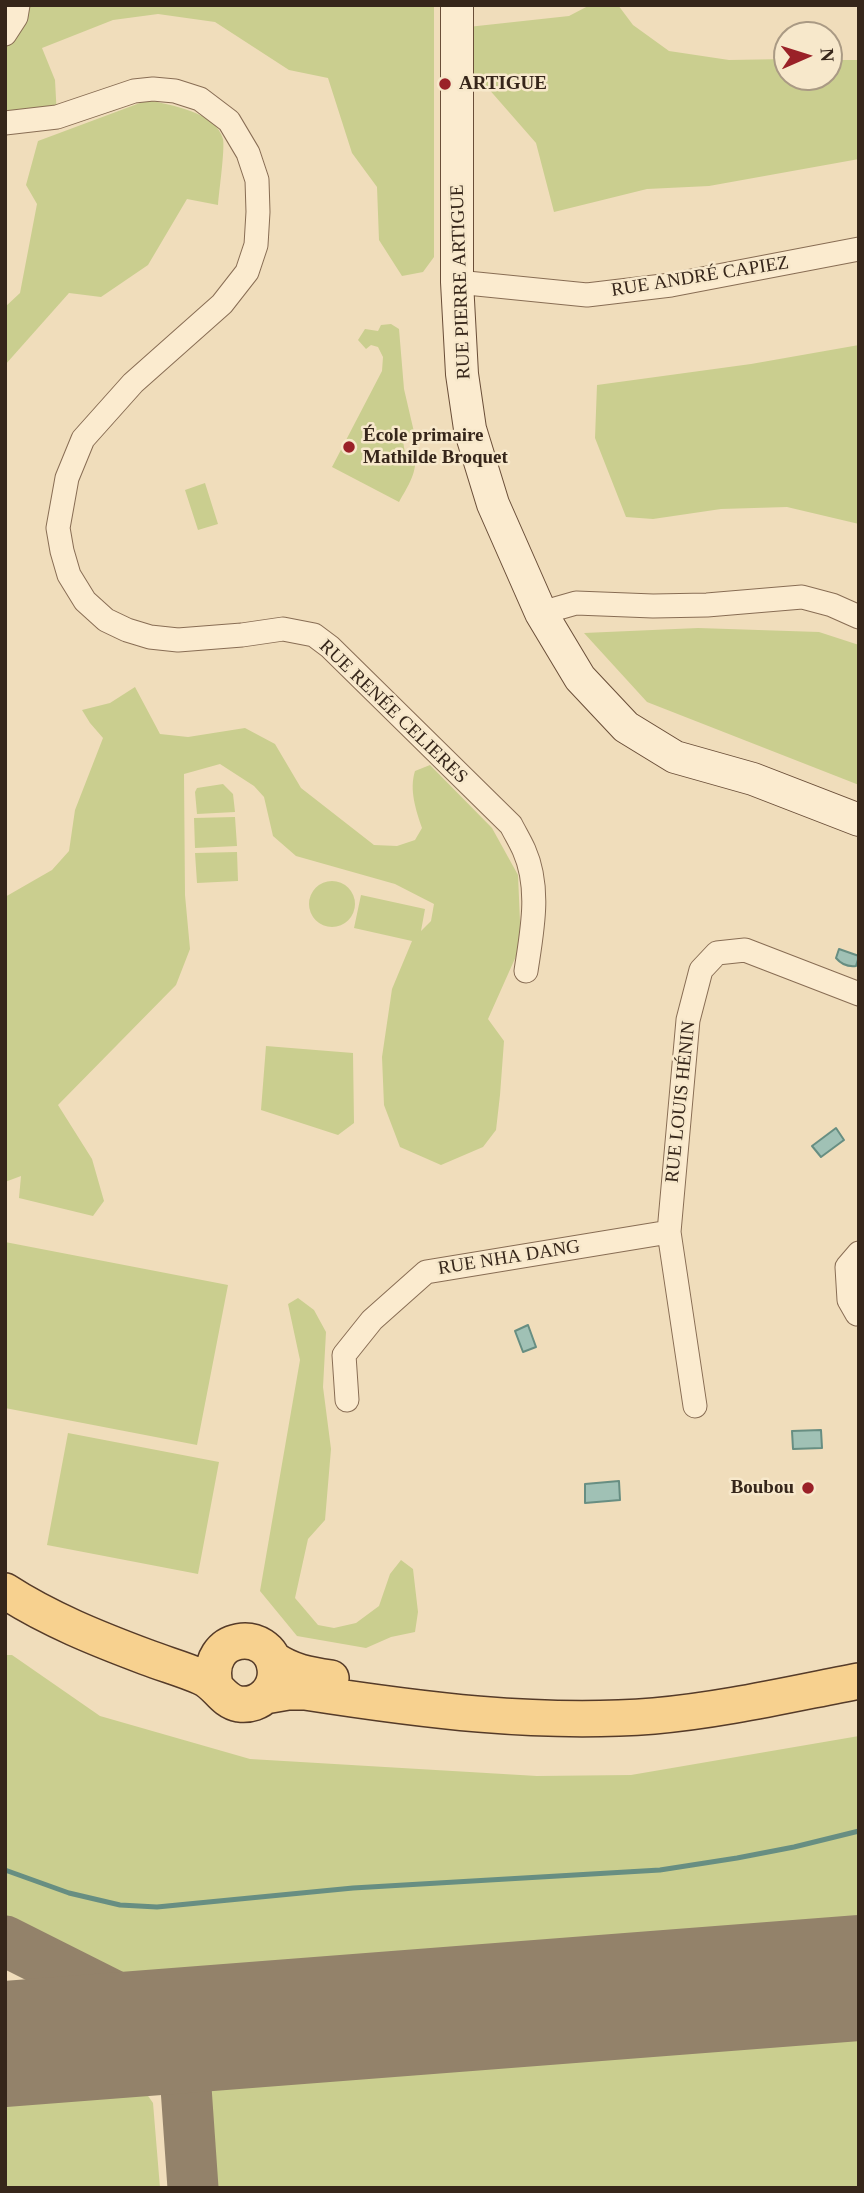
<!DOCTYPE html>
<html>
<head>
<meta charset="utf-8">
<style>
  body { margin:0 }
  #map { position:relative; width:864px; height:2193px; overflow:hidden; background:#f0ddbb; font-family:"Times New Roman",serif }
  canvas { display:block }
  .frame { position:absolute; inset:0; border:7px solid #36261a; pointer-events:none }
  .north { position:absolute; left:773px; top:21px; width:70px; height:70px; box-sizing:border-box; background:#f7e8cb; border:2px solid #aa9a84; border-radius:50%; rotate:87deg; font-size:19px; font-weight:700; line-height:28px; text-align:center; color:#36261a }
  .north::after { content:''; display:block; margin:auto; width:24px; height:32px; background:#9a2128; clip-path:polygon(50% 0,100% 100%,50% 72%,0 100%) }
</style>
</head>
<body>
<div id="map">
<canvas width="864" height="2193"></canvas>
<div class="frame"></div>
<div class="north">N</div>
</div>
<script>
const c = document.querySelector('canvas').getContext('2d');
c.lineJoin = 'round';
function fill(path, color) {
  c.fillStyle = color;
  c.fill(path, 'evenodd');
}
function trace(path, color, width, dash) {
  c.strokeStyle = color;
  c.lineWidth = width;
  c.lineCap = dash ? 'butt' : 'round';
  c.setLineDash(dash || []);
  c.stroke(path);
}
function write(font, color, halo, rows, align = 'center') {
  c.font = font + ' "Times New Roman",serif';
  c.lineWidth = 5;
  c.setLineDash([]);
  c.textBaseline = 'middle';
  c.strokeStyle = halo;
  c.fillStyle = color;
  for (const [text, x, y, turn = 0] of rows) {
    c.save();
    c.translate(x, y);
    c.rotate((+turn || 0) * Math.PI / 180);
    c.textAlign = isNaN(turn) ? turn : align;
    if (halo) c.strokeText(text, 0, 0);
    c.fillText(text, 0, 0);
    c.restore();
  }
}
const green = new Path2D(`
  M 18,5 L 434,5 L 434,257 L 423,272 L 402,276 L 379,240 L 377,187 L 352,153 L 328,78 L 289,70 L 215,22 L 158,14 L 113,20 L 42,48 L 55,80 L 57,117 L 5,123 L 5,34 Z
  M 590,5 L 618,5 L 633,25 L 669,51 L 729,60 L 787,59 L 787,77 L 829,77 L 829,60 L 859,60 L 859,159 L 709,186 L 647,189 L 554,212 L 536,143 L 487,87 L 469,81 L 468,27 L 569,16 Z
  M 148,100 C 170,105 216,112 223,139 C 225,150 219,191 218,205 L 187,199 L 148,265 L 101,297 L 69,293 L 5,365 L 5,307 L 20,293 L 37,204 L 26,185 L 38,141 Z
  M 391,324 L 399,329 L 404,389 L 414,432 L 402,435 L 405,453 L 415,452 C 418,472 408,486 399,502 L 332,467 L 382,371 L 383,357 L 378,347 L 371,345 L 366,349 L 358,340 L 365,329 L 378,331 L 381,325 Z
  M 859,345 L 859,524 L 787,507 L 721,509 L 653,519 L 626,517 L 595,438 L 597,385 L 751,364 Z
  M 205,483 L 218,524 L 198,530 L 185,490 Z
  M 698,628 L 819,632 L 859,645 L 859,785 L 647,702 L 584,633 Z
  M 135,687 L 160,734 L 188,737 L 245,728 L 275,744 L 301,788 L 374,845 L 397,846 L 415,840 L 422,828 C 416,810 409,790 415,771 L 430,765 L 492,828 L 518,875 L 521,945 L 488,1019 L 504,1041 L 500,1095 L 496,1130 L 483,1147 L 441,1165 L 400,1147 L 384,1105 L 382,1057 L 392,989 L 412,941 L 354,928 L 361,895 L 425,909 L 421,931 L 431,921 L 434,904 L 395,884 L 296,856 L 273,836 L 264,797 L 254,786 L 220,764 L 184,774 L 185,895 L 190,949 L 176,985 L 58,1105 L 92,1159 L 104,1201 L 93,1216 L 19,1198 L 21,1176 L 5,1182 L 5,897 L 52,870 L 69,851 L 75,810 L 103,738 L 90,723 L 82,710 L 110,703 Z
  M 223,784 L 233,794 L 235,812 L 197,814 L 195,792 L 197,788 Z
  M 235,817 L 237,846 L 195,848 L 194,818 Z
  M 237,852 L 238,881 L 197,883 L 195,853 Z
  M309 904a23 23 0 1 1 46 0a23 23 0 1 1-46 0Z
  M 266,1046 L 353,1053 L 354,1123 L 338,1135 L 261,1110 Z
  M 5,1242 L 228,1285 L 197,1445 L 5,1408 Z
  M 298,1298 L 314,1310 L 326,1332 L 323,1387 L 331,1449 L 325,1520 L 308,1539 L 295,1598 L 318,1625 L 334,1628 L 356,1623 L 379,1606 L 390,1574 L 401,1560 L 413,1569 L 418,1612 L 415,1632 L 391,1637 L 366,1648 L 297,1636 L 260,1591 L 300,1360 L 288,1304 Z
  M 68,1433 L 219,1462 L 198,1574 L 47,1545 Z
  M 5,1655 L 12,1655 L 100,1716 L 250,1759 L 537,1776 L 631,1775 L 859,1736 L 859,1933 L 126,1985 L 65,1959 L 5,1924 Z
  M 859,2022 L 859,2188 L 206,2188 L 200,2106 L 211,2085 L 230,2070 Z
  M 107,2080 L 144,2090 L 153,2103 L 160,2188 L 5,2188 L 5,2088 Z`);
const water = new Path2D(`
  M 839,949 L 859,956 L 856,966 C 848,967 841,964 836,958 Z
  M 836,1128 L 844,1140 L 821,1157 L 812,1146 Z
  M 528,1325 L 536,1347 L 523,1352 L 515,1331 Z
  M 821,1430 L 822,1448 L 793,1449 L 792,1431 Z
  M 619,1481 L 620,1500 L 585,1503 L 585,1484 Z`);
const stream = new Path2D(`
  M 5,1870 L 69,1893 L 120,1905 L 157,1907 L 353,1888 L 660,1870 L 737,1858 L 794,1847 L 859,1831`);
const taxiway = new Path2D(`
  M 5,1941 L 182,2030 L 193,2188`);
const runway = new Path2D(`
  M 5,2044 L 859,1978`);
const minor = new Path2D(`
  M 5,34 L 16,17 L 18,5
  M 5,123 L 57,117 L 134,91 L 153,89 L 175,91 L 200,99 L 229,121 L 248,153 L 257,180 L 258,212 L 256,245 L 247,272 L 222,304 L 133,383 L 83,439 L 67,478 L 58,528 L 62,551 L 69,575 L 85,601 L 106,620 L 127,630 L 150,637 L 178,640 L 242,635 L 283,629 L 314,635 L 330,647 L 511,825 C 515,833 520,841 524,850 C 541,888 532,931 526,971
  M 457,282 L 587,295 L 671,285 L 859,249
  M 541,613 L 576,603 L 653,606 L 707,605 L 802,597 L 832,605 L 859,617
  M 859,1253 L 847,1267 L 849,1300 L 857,1314 L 859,1313
  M 347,1400 L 344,1355 L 372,1320 L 426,1272 L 669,1232
  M 695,1406 L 669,1232 L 688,1020 L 701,970 L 717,953 L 745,950 L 859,994`);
const secondary = new Path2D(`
  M 457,5 L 457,282 L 462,374 L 470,429 L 493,504 L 541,613 L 580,678 L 626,727 L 675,757 L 753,779 L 859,820`);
const primary = new Path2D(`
  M 5,1591 C 48,1619 98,1639 146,1657 C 164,1664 183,1669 201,1677 C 217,1683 222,1701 239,1704 C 260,1707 278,1689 275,1668 C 270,1627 203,1633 215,1685
  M 273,1659 C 291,1672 310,1675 331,1678
  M 265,1696 L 288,1692 L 305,1692 C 421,1710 537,1725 654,1716 C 723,1710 791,1694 859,1681`);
const markers = [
  [445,84,7,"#9a2128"],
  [349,447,7,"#9a2128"],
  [808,1488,7,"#9a2128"]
];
const poiNames = [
  ["ARTIGUE",459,84],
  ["École primaire",363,436],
  ["Mathilde Broquet",363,458],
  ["Boubou",794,1488,"right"]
];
const streetNames = [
  ["RUE ANDRÉ CAPIEZ",700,277,-9],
  ["RUE PIERRE ARTIGUE",461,282,-92],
  ["RUE RENÉE CELIERES",393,712,44],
  ["RUE LOUIS HÉNIN",681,1102,-84],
  ["RUE NHA DANG",509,1258,-9]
];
fill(green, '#cace8f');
fill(water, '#a0c1b5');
trace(water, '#678e82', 2);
trace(stream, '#678e82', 5);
trace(taxiway, '#93826a', 51);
trace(runway, '#93826a', 126);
trace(minor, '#886d54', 25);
trace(secondary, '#6a4e38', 34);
trace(primary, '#553b29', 38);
trace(minor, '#fbebcf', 23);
trace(secondary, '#fbebcf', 32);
trace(primary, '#f7d18f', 35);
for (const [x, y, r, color] of markers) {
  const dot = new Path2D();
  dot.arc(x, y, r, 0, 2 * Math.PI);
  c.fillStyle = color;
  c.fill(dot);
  trace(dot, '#f7e8cb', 2.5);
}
write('bold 19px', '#36261a', '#f7e8cb', poiNames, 'left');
write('19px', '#36261a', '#f7e8cb', streetNames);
</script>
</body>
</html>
